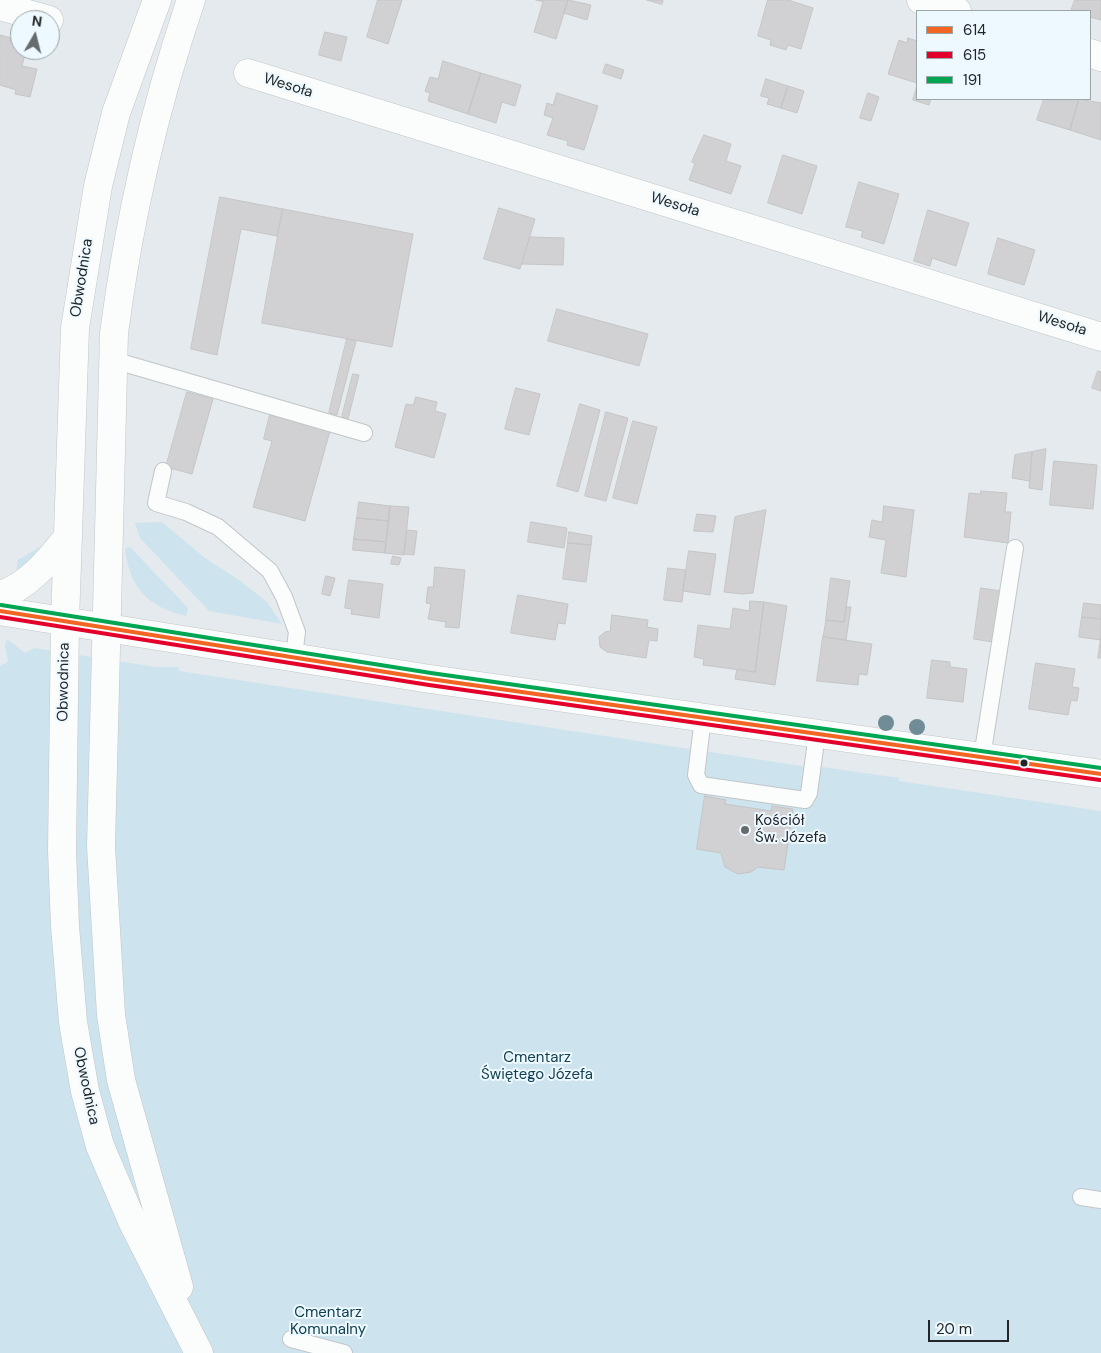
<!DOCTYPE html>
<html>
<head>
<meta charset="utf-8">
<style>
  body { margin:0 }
  #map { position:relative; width:1101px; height:1353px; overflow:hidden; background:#e4eaed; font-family:"DM Sans",sans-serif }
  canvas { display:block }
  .legend { position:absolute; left:916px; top:10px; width:175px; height:90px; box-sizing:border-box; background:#edf9fe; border:1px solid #9ca5a8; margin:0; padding:6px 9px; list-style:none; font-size:15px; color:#222628 }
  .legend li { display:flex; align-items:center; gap:10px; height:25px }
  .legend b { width:25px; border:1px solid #9ca5a8 }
  .north { position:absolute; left:10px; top:10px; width:50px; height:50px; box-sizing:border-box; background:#edf9fe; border:1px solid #9ca5a8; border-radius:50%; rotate:8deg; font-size:14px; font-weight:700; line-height:20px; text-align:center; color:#222628 }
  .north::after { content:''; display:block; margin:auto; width:18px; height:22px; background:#666b6d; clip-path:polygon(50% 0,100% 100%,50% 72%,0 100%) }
  .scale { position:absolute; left:928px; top:1320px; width:81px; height:22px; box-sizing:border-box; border:2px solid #222628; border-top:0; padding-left:6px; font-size:15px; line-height:18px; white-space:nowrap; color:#222628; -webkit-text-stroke:4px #edf9fe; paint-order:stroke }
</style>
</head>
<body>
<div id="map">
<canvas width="1101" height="1353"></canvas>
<ul class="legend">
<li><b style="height:6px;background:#f26522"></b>614</li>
<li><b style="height:6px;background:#e4002b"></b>615</li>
<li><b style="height:6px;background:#00a651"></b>191</li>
</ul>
<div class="north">N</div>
<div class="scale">20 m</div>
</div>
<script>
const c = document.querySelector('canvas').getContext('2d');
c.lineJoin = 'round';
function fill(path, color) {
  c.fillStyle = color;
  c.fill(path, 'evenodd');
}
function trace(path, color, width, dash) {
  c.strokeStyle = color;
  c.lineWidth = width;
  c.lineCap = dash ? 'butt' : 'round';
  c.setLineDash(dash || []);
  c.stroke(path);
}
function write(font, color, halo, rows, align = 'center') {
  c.font = font + ' "DM Sans",sans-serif';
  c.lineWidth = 4;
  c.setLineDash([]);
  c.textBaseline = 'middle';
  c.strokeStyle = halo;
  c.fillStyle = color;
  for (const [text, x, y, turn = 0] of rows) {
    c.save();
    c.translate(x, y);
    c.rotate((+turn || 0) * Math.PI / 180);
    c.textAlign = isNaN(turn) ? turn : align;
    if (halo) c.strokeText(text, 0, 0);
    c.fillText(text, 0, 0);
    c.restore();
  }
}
const green = new Path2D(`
  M 162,522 L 205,558 L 239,580 L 267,602 L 282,624 L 209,611 L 140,538 L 135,523 Z
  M 40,547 L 45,547 L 15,578 L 18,560 Z
  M 130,547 L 188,608 L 186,616 C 147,606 130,589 125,548 Z
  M 7,639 L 25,653 L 34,648 L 155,667 L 179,667 L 179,671 L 821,769 L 822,767 L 899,778 L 899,781 L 1101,811 L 1101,1353 L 0,1353 L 0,666 L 8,662 L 5,645 Z`);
const building = new Path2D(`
  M 378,0 L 402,0 L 388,44 L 367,37 Z
  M 536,0 L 568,0 L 556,39 L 534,32 L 543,2 Z
  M 568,0 L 591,5 L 587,20 L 564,13 Z
  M 647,0 L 663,0 L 662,4 Z
  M 768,0 L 788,0 L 813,8 L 801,49 L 788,45 L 786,50 L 770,45 L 771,40 L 758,36 Z
  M 1075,0 L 1101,0 L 1101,20 L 1090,17 L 1090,11 L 1071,11 Z
  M 325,32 L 347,37 L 341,61 L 319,55 Z
  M 0,35 L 11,38 L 10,43 L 20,46 L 20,50 L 26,50 L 22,66 L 37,69 L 30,97 L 15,94 L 16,90 L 0,85 Z
  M 908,38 L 917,41 L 917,83 L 888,74 L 899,40 L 907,43 Z
  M 443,61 L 481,73 L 468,114 L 428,101 L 430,93 L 425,91 L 430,77 L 438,79 Z
  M 606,64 L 624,70 L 621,79 L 603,73 Z
  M 481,73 L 521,85 L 515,106 L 502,102 L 496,123 L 468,114 Z
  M 766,79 L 788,86 L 781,108 L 767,104 L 769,98 L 761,96 Z
  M 788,86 L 804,91 L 797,113 L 781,108 Z
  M 917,86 L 917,99 L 931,99 L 929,105 L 913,100 Z
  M 557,93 L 598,106 L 584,150 L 567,145 L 568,141 L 547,135 L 553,118 L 544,115 L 547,103 L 553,105 Z
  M 868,93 L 879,97 L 871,121 L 860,118 Z
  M 1044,99 L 1079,99 L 1070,130 L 1037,120 Z
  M 1079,99 L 1101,103 L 1101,140 L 1070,130 Z
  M 704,135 L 731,144 L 726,161 L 741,166 L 731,194 L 689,180 L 695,163 L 692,162 Z
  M 783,155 L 817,166 L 802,214 L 768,203 Z
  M 859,182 L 899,194 L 884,244 L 861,237 L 863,231 L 846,227 Z
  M 220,197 L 283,209 L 277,236 L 241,229 L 217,355 L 191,349 Z
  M 499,208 L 535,219 L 520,269 L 484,259 Z
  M 283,209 L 413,234 L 392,347 L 262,323 Z
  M 928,210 L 969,223 L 956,266 L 932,258 L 930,266 L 914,261 Z
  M 530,237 L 564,238 L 563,265 L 522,264 Z
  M 998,238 L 1035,250 L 1024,285 L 988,274 Z
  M 557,309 L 648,334 L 639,366 L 548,341 Z
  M 347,339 L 356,341 L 337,415 L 329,413 Z
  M 1098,371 L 1101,372 L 1101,391 L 1092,388 Z
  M 353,374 L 359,375 L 348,419 L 342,417 Z
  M 516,388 L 540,394 L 529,435 L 505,429 Z
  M 187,392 L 213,399 L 192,474 L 166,467 Z
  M 416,397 L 437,402 L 435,411 L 446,414 L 434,458 L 395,447 L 406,404 L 413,405 Z
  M 580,404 L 600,410 L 578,492 L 557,486 Z
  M 606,412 L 628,418 L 606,501 L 585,496 Z
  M 270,415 L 330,431 L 305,521 L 253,507 L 272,441 L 264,439 Z
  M 633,421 L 657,427 L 637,504 L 613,498 Z
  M 1046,449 L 1042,490 L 1029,488 L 1032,452 Z
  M 1032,452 L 1030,481 L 1012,478 L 1015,455 Z
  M 1054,461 L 1097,465 L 1093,509 L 1050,505 Z
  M 981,491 L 1007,493 L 1005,512 L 1011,512 L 1008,543 L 964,537 L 969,493 L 980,494 Z
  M 359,502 L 390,506 L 389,521 L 357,518 Z
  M 390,506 L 409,507 L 404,555 L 385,553 Z
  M 884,506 L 914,510 L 906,577 L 881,573 L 886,540 L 869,537 L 872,520 L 882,522 Z
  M 766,510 L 753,593 L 742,594 L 724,592 L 735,517 Z
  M 697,514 L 716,516 L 713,532 L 694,531 Z
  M 357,518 L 389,521 L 386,542 L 354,539 Z
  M 531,522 L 567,528 L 564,548 L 528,542 Z
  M 407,530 L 417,531 L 414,555 L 404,554 Z
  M 569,532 L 592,536 L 591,545 L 568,543 Z
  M 354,539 L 386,542 L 385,553 L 353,550 Z
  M 568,543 L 591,545 L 586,582 L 563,579 Z
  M 689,551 L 716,554 L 710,595 L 683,591 Z
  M 393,556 L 401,558 L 399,565 L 391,564 Z
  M 435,567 L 465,570 L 459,628 L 445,627 L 446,622 L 428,619 L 431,604 L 426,603 L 428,587 L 433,587 Z
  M 668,568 L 686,570 L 682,602 L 664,600 Z
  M 326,576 L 335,578 L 330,596 L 322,594 Z
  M 831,578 L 850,581 L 844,622 L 826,620 Z
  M 349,580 L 383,584 L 379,618 L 351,614 L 352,609 L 345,608 Z
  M 981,588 L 1001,591 L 993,642 L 974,639 Z
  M 518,595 L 568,604 L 565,624 L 558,623 L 555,640 L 511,633 Z
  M 750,601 L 764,602 L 755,672 L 703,665 L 704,659 L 694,657 L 698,625 L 730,629 L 733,608 L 749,611 Z
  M 764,602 L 787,606 L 775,685 L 735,679 L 737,669 L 755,672 Z
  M 1084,603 L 1101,605 L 1101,619 L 1082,617 Z
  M 846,607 L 851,607 L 846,640 L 823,637 L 826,620 L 844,622 Z
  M 612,615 L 648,620 L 647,627 L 658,629 L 657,641 L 649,640 L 646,658 L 607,652 L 600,647 L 599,637 L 605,632 L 610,631 Z
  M 1082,617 L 1101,619 L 1101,640 L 1079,637 Z
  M 823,637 L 872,644 L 867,675 L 859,674 L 858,685 L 817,681 Z
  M 1101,637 L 1101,658 L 1098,658 Z
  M 932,660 L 950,662 L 950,667 L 967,669 L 963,702 L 927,698 Z
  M 1036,663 L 1075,669 L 1072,687 L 1079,688 L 1077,701 L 1071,700 L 1068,715 L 1029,709 Z
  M 705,796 L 726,800 L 725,804 L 771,811 L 772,806 L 793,809 L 784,870 L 758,867 L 751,872 L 738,874 L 725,867 L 721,853 L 697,849 Z`);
const service = new Path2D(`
  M 113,360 L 364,433
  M 163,471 L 156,503 L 186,512 L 218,527 L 270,571 L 284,597 L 297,632 L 294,656
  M 703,718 L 696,775 L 701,785 L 805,800 L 809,793 L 817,734
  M 982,757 L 1015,548
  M 1081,1197 L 1101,1200
  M 291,1339 L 344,1353`);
const minor = new Path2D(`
  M 921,0 L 957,11
  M 0,6 L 49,20
  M 1090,53 L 1101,57
  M 248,73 L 1101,337`);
const tertiary = new Path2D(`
  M 0,611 L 430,679 L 1101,774`);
const trunk = new Path2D(`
  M 157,0 L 116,113 L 98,186 L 75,328 L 65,622 L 62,851 L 65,926 L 73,1022 L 85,1091 L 100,1146 L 133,1223 L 199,1353
  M 0,595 C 28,587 50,559 68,537
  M 179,1287 L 121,1080 L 111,1015 L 101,846 L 114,333 C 129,219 154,109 191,0`);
const bus1 = new Path2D(`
  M 0,611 L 430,679 L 1101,774`);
const bus2 = new Path2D(`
  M 0,617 L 429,685 L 1100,780`);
const bus3 = new Path2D(`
  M 1,605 L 431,673 L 1101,768`);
const trees = [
  [886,723],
  [917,727]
];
const markers = [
  [1024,763,4.5,"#222628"],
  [745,830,5,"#666b6d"]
];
const streetNames = [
  ["Wesoła",288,86,17],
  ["Wesoła",675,205,17],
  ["Obwodnica",82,278,-81],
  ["Wesoła",1062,324,17],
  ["Obwodnica",64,682,-89],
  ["Obwodnica",86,1086,78]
];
const poiNames = [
  ["Kościół",755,821],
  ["Św. Józefa",755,838]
];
const parkNames = [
  ["Cmentarz",537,1058],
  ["Świętego Józefa",537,1075],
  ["Cmentarz",328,1313],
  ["Komunalny",328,1330]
];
fill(green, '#cde3ee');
fill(building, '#d1d1d3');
trace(building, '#c5c5c6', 1);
trace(service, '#c1c6c8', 18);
trace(minor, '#c1c6c8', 29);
trace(tertiary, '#c1c6c8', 29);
trace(trunk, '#c1c6c8', 29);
trace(service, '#fbfcfc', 16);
trace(minor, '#fbfcfc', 28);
trace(tertiary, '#fbfcfc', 28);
trace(trunk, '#fbfcfc', 28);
trace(bus1, '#f26522', 4);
trace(bus2, '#e4002b', 4);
trace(bus3, '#00a651', 4);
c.fillStyle = '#708c97';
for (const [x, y] of trees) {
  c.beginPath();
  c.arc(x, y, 8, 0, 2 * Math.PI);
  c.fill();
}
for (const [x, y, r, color] of markers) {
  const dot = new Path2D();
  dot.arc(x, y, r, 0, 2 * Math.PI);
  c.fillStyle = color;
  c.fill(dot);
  trace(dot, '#edf9fe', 2);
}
write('15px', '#222628', '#edf9fe', streetNames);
write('15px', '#222628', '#edf9fe', poiNames, 'left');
write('15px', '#114051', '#edf9fe', parkNames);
</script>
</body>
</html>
